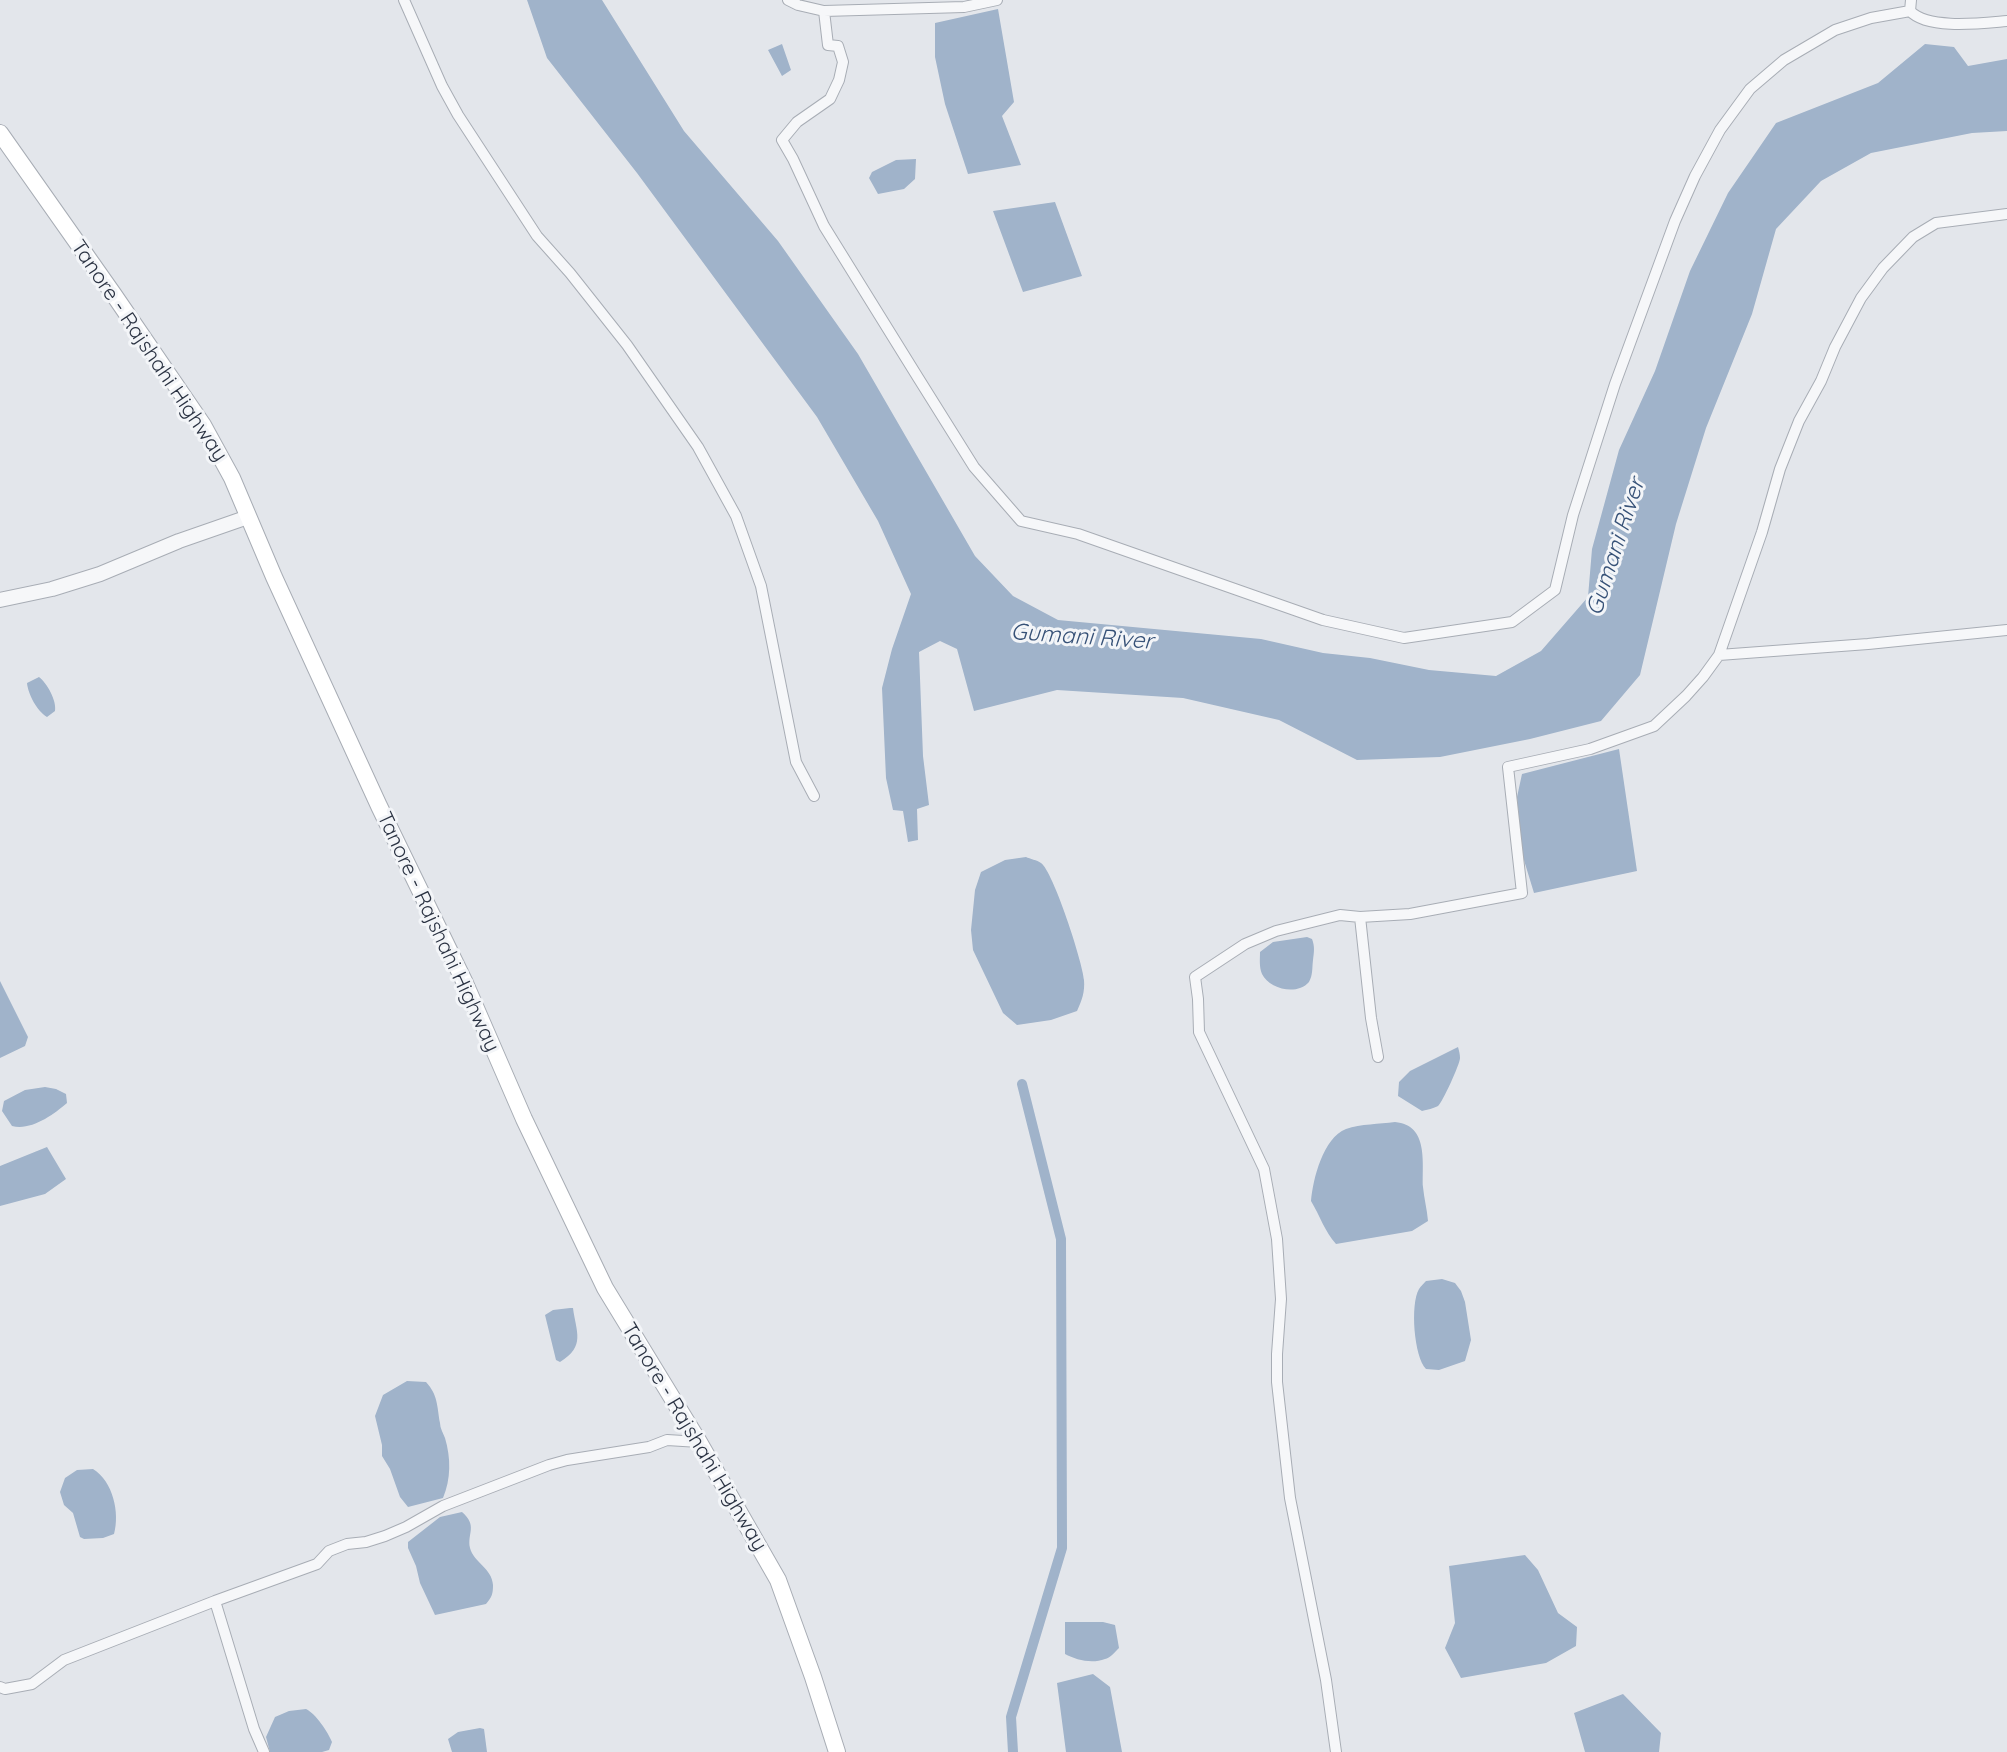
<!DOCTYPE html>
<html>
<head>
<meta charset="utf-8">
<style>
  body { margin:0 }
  canvas { display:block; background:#e3e6eb }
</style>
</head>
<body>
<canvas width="2007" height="1752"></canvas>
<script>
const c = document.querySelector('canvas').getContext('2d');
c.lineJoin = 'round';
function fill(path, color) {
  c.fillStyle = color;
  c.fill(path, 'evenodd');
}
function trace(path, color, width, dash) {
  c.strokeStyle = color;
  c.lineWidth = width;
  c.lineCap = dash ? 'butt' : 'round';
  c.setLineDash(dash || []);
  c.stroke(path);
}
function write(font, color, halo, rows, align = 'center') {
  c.font = font + ' Quicksand,sans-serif';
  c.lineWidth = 6;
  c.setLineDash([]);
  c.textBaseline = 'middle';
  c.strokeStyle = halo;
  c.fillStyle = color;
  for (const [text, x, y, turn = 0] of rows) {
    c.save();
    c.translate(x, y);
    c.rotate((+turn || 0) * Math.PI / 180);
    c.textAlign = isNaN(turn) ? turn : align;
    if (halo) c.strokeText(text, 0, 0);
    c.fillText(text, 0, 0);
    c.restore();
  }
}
const water = new Path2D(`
  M 527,0 L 602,0 L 684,131 L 778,241 L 858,354 L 975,556 L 1013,596 L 1058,620 L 1261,639 L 1323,653 L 1370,658 L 1429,670 L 1496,676 L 1541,651 L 1588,597 L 1592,549 L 1619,450 L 1655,371 L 1690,271 L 1728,193 L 1776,123 L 1878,83 L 1925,44 L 1954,47 L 1968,66 L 2007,59 L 2007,131 L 1972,133 L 1871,153 L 1821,181 L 1776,229 L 1752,314 L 1706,428 L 1676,524 L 1640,675 L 1601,721 L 1530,739 L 1440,757 L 1357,760 L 1279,720 L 1183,698 L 1057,690 L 974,711 L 957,649 L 940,641 L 919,652 L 923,756 L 929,805 L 917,809 L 918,840 L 908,842 L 903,811 L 893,810 L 886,778 L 882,688 L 892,649 L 911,594 L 878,521 L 817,417 L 637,173 L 547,58 Z
  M 998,9 L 1014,102 L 1002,116 L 1021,165 L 968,174 L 945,104 L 935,57 L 935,23 Z
  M 782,44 L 791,70 L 782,76 L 768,50 Z
  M 916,159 L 915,179 L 904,189 L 878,194 L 869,178 L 872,172 L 896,160 Z
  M 1055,202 L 1082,276 L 1023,292 L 993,211 Z
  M 39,677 C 47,683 57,701 55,711 L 47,717 C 37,711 28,694 27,683 Z
  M 1619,749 L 1637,871 L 1534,893 L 1523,857 L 1517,797 L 1522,774 Z
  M 1026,857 C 1030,859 1037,860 1041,863 C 1053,871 1083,963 1084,980 C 1085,992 1082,1000 1077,1011 L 1051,1020 L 1017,1025 L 1003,1013 L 973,950 L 971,930 L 975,890 L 981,872 L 1005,860 Z
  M 1307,937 L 1312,939 C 1315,947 1314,952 1313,960 C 1312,968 1313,975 1309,982 C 1297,996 1269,989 1262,974 C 1259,967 1260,959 1260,952 L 1273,942 Z
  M 0,981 L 28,1037 L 25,1046 L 0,1058 Z
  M 1458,1047 C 1459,1051 1460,1054 1460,1058 C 1460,1064 1442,1103 1438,1106 C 1434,1108 1427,1110 1422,1111 L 1398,1096 L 1399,1082 L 1410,1071 Z
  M 45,1087 L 56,1089 L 66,1094 L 67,1103 C 53,1115 31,1131 12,1126 L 2,1111 L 4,1101 L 25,1090 Z
  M 1395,1122 C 1429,1125 1422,1163 1423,1187 C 1424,1198 1427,1209 1428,1221 L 1412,1231 L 1336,1244 C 1325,1232 1320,1216 1311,1201 C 1313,1179 1323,1138 1346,1129 C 1361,1124 1379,1124 1395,1122 Z
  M 47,1147 L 66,1179 L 45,1194 L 0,1206 L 0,1166 Z
  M 1442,1279 L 1455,1283 L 1461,1291 L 1465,1302 L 1471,1340 L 1465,1361 L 1439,1370 L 1426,1369 C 1414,1357 1410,1304 1419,1289 C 1421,1286 1424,1283 1426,1281 Z
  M 570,1308 L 573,1308 C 576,1332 586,1346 560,1362 L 556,1360 L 545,1315 L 553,1310 Z
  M 407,1381 L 426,1382 C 438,1395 437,1406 440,1423 C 440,1428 443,1433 445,1438 C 451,1458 451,1479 443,1498 L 408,1507 L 400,1497 L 390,1469 L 382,1456 L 382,1445 L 375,1416 L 383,1395 Z
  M 93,1469 C 113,1481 120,1513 114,1534 L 103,1538 L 84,1539 L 80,1537 L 73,1513 L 64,1505 L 60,1492 L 65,1478 L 77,1470 Z
  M 462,1512 C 478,1526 467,1533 470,1548 C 474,1563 492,1568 493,1585 C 493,1594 492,1597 486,1604 L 435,1615 L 420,1583 L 416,1566 L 408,1548 L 408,1542 L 440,1517 Z
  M 1525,1555 L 1538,1570 L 1558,1613 L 1577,1627 L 1576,1646 L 1546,1663 L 1461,1678 L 1445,1648 L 1455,1623 L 1449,1566 Z
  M 1065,1622 L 1103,1622 L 1115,1625 L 1119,1648 C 1115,1652 1110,1658 1105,1659 C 1092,1664 1076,1660 1065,1654 Z
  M 1093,1674 L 1110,1687 L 1122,1752 L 1066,1752 L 1057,1683 Z
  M 1623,1694 L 1661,1733 L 1659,1752 L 1585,1752 L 1574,1713 Z
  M 306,1709 C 316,1714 328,1732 332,1742 L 329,1750 L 322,1752 L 270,1752 L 266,1737 L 275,1717 L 289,1711 Z
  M 480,1728 L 484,1729 L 487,1752 L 452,1752 L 448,1739 L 458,1732 Z`);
const canal = new Path2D(`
  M 1013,1752 L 1011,1717 L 1062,1548 L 1061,1239 L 1022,1084`);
const minor = new Path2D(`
  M 404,0 L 442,86 L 458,115 L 537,236 L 570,273 L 627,345 L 698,447 L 736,516 L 761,586 L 796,762 L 814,796
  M 788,0 L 798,5 L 824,11 L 964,7 L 997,0
  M 1911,0 L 1910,11 C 1928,30 1982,23 2007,21
  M 824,11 L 828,45 L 838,46 L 843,62 L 839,80 L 830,99 L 797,122 L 782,140 L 793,159 L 824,226 L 917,376 L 974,467 L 1021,521 L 1078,534 L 1323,620 L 1404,638 L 1512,622 L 1555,590 L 1573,515 L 1615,384 L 1675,221 L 1695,176 L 1720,130 L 1750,89 L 1784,60 L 1835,30 L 1871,18 L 1910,11
  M 2007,214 L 1936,223 L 1913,237 L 1883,268 L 1861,298 L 1835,347 L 1821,381 L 1799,421 L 1780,469 L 1762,532 L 1719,655 L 1868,644 L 2007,630
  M 1360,917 L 1371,1018 L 1378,1057
  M 0,1687 L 5,1689 L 32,1684 L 64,1660 L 215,1601
  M 264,1752 L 254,1729 L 215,1601 L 317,1564 L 329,1551 L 347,1544 L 366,1542 L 385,1536 L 406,1527 L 443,1506 L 549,1465 L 567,1460 L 649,1447 L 667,1440 L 699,1442
  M 1336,1752 L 1326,1680 L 1290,1498 L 1277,1382 L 1277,1354 L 1281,1299 L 1277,1239 L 1264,1169 L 1199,1032 L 1198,999 L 1195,977 L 1245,944 L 1276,931 L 1340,915 L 1360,917 L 1410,914 L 1522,893 L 1508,767 L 1590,749 L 1654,726 L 1686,696 L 1703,677 L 1719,655`);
const tertiary = new Path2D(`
  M 0,600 L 52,589 L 100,574 L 179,541 L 248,517`);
const secondary = new Path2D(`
  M 0,133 L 114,295 L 203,425 L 232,478 L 274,577 L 379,806 L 465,983 L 524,1119 L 605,1288 L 699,1442 L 778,1580 L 813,1677 L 837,1752`);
const streetNames = [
  ["Tanore - Rajshahi Highway",149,351,56],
  ["Tanore - Rajshahi Highway",438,932,65],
  ["Tanore - Rajshahi Highway",694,1437,59]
];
const waterNames = [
  ["Gumani River",1616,547,-72],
  ["Gumani River",1082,637,4]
];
fill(water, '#a0b3ca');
trace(canal, '#a0b3ca', 10);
trace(minor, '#a8adb5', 12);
trace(tertiary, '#a8adb5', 16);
trace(secondary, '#a8adb5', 18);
trace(minor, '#f6f7f9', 10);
trace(tertiary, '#f6f7f9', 14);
trace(secondary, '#fff', 16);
write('21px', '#2b3343', '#f3f5f8', streetNames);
write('italic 23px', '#365177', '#f3f5f8', waterNames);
</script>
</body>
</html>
